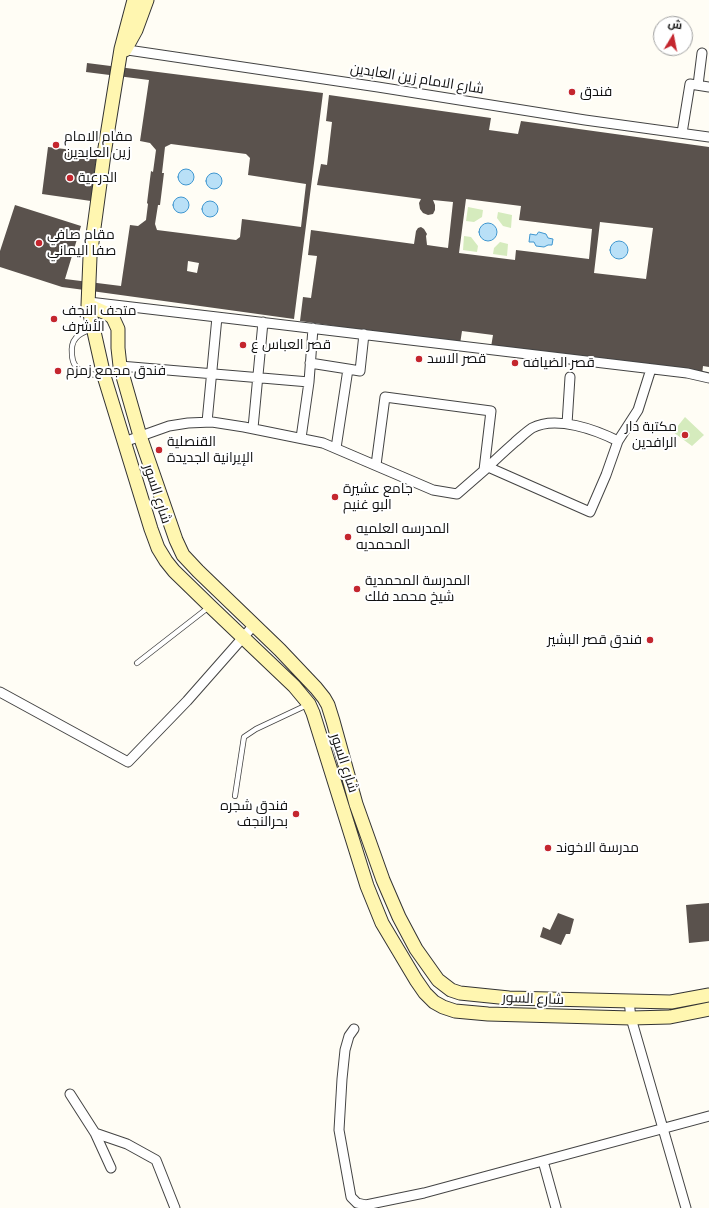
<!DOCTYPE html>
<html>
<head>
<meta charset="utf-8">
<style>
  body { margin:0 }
  #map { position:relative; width:709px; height:1208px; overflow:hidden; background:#fffdf5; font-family:"Zilla Slab",Cairo,serif }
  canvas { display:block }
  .north { position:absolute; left:653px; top:16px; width:40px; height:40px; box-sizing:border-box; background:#fff; border:1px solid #a0a0a0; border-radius:50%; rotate:10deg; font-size:11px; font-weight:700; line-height:16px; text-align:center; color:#111 }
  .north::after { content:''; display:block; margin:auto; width:14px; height:18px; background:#c4262e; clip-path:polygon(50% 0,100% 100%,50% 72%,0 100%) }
</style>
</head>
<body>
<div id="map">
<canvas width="709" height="1208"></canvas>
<div class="north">ش</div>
</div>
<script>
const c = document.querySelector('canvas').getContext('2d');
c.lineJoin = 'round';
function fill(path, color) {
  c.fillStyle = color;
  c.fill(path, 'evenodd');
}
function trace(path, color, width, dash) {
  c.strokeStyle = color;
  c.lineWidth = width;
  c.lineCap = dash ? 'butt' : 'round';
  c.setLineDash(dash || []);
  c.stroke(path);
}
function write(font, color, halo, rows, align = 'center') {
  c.font = font + ' "Zilla Slab",Cairo,serif';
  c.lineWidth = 4;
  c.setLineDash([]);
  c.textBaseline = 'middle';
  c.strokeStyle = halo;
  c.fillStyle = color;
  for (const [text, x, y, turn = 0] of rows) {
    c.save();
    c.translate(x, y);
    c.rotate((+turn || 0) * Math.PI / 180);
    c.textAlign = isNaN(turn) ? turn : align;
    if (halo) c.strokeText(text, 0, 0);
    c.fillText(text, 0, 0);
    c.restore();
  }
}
const green = new Path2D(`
  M 468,207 L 483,210 L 482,217 L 474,222 L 466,221 Z
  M 498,212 L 512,215 L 511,228 L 503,226 L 497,218 Z
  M 464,236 L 471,237 L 478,246 L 477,252 L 463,250 Z
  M 500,242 L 508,244 L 507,256 L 493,254 L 494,248 Z
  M 685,417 L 704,435 L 692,446 L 673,432 Z`);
const water = new Path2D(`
  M178 177a8 8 0 1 1 16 0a8 8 0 1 1-16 0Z
  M206 181a8 8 0 1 1 16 0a8 8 0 1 1-16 0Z
  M173 205a8 8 0 1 1 16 0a8 8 0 1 1-16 0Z
  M202 209a8 8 0 1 1 16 0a8 8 0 1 1-16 0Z
  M479 232a9 9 0 1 1 18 0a9 9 0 1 1-18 0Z
  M 539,232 L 546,234 L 548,238 L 553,239 L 552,245 L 548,245 L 544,247 L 536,246 L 534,242 L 529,242 L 530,234 L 536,235 Z
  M610 250a9 9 0 1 1 18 0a9 9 0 1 1-18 0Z`);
const building = new Path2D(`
  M 87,63 L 323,93 L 294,319 L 77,289 L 62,287 L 0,267 L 0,251 L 15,205 L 81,226 L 65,279 L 121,286 L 130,225 L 138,226 L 146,220 L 148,204 L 147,203 L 151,171 L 153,172 L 156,150 L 150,143 L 140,141 L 149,80 L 86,72 ZM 171,144 L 246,154 L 250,158 L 248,175 L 306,184 L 301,227 L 242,219 L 240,237 L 236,240 L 157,230 L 155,224 L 158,205 L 160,205 L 164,173 L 162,173 L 165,147 ZM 188,261 L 199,263 L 197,273 L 187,271 Z
  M 329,95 L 491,118 L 489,130 L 518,134 L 521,121 L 709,147 L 709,367 L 703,366 L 702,375 L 491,347 L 493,335 L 462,331 L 460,344 L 300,321 L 303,297 L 311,298 L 317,256 L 308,255 L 311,230 L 414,244 L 416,231 L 418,228 L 421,227 L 424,229 L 427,234 L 426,236 L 427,245 L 448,248 L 453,202 L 433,200 L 435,205 L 435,210 L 433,214 L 428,215 L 423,213 L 420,209 L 419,203 L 421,199 L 317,185 L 321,164 L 327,165 L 332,122 L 326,121 ZM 466,199 L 521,206 L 519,220 L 592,229 L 589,259 L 516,250 L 515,260 L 459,253 ZM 600,222 L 653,228 L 646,279 L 594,273 Z
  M 48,147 L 97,153 L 91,201 L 42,194 Z
  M 709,903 L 709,941 L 689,943 L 686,905 Z
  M 558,913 L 574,919 L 570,934 L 566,934 L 561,945 L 540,937 L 543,927 L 550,930 Z`);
const lane = new Path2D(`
  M 92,329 C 78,334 70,339 72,355 C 72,359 74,364 76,367 C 82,374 94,375 102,375
  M 137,663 L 209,607
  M 235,796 L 244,737 L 256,729 L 307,705`);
const street = new Path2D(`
  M 121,49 L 378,87 L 585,120 L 709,137
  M 698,85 L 702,53
  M 682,133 L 690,84 L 709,87
  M 89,302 L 217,317 L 207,422
  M 217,317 L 687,373 L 709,378
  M 310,363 L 348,369 L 336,448
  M 120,366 L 309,382 L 301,438
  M 348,369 L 360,371 L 364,334
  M 309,382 L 313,328
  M 567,424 L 570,377
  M 253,428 L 263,322
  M 124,442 L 169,426 L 188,423 L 212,422 L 244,427 L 323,443 L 433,490 L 457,494 L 488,467 L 590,512 L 606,475 L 618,441 L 638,410 L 651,369
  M 376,465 L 385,397 L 491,411 L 484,470
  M 488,467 C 497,458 506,450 515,442 C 521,437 526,432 532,428 C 556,415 596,430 618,441
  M 0,692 L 128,762 L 187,701 L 254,625
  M 629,1001 L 631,1018 L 686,1208
  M 354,1029 L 349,1036 L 345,1050 L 342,1079 L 339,1130 L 351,1197 L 357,1203 L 366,1205 L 424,1193 L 709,1116
  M 70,1094 L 95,1133 L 127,1144 L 156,1160 L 175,1208
  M 95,1133 L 111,1168
  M 543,1161 L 556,1208`);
const secondary = new Path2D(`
  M 134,0 L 121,49 L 104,154 L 90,257 L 88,305 L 104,376 L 151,529 L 158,548 L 166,561 L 174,571 L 210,606 L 294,686 L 309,704 L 313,713 L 367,886 L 382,923 L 416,980 L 425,993 L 434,1002 L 443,1007 L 455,1011 L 488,1014 L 631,1018 L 670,1017 L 709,1009
  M 125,50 L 136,30 L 147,0
  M 88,305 L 108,314 L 113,318 L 118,329 L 118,348 L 120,366 L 140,436 L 176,540 L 183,555 L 198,571 L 280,650 L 316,688 L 324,698 L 328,705 L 333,721 L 356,804 L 383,880 L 399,917 L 416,949 L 438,980 L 451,990 L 460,993 L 509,998 L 671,1002 L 709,995`);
const markers = [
  [572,92,4,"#c4262e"],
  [56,145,4,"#c4262e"],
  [70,178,4,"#c4262e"],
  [39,243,4,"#c4262e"],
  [54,319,4,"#c4262e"],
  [243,345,4,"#c4262e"],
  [419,359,4,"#c4262e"],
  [515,363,4,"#c4262e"],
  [58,371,4,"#c4262e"],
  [685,435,4,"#c4262e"],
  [159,450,4,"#c4262e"],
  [335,497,4,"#c4262e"],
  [348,537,4,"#c4262e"],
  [357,589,4,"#c4262e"],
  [650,640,4,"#c4262e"],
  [296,814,4,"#c4262e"],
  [548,848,4,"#c4262e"]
];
const streetNames = [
  ["شارع الامام زين العابدين",417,79,9],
  ["شارع السور",157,494,72],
  ["شارع السور",344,763,72],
  ["شارع السور",533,999,2]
];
const poiNames = [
  ["فندق",580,92],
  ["مقام الامام",64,137],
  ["زين العابدين",64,153],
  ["الدرعية",78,178],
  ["مقام صافي",47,235],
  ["صفا اليماني",47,251],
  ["متحف النجف",62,311],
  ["الأشرف",62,327],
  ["قصر العباس ع",251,345],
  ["قصر الاسد",427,359],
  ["قصر الضيافه",523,363],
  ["فندق مجمع زمزم",66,371],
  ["مكتبة دار",677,427,"right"],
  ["الرافدين",677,443,"right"],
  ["القنصلية",167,442],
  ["الإيرانية الجديدة",167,458],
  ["جامع عشيرة",343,489],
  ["البو غنيم",343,505],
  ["المدرسه العلمیه",356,529],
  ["المحمدیه",356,545],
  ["المدرسة المحمدية",365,581],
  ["شيخ محمد فلك",365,597],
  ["فندق قصر البشير",642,640,"right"],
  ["فندق شجره",288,806,"right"],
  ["بحرالنجف",288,822,"right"],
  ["مدرسة الاخوند",556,848]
];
fill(green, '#d5ebbd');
fill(water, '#b9e0f7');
trace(water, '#3f96cf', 1);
fill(building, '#5a524d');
trace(lane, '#444', 6);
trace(street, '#444', 11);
trace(secondary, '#333', 15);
trace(lane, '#fff', 4.5);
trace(street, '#fff', 9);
trace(secondary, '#fff6b0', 13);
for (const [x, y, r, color] of markers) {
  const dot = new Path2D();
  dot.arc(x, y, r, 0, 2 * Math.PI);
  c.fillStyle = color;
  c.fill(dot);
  trace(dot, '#fff', 1.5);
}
write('14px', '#111', '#fff', streetNames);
write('14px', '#111', '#fff', poiNames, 'left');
</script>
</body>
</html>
